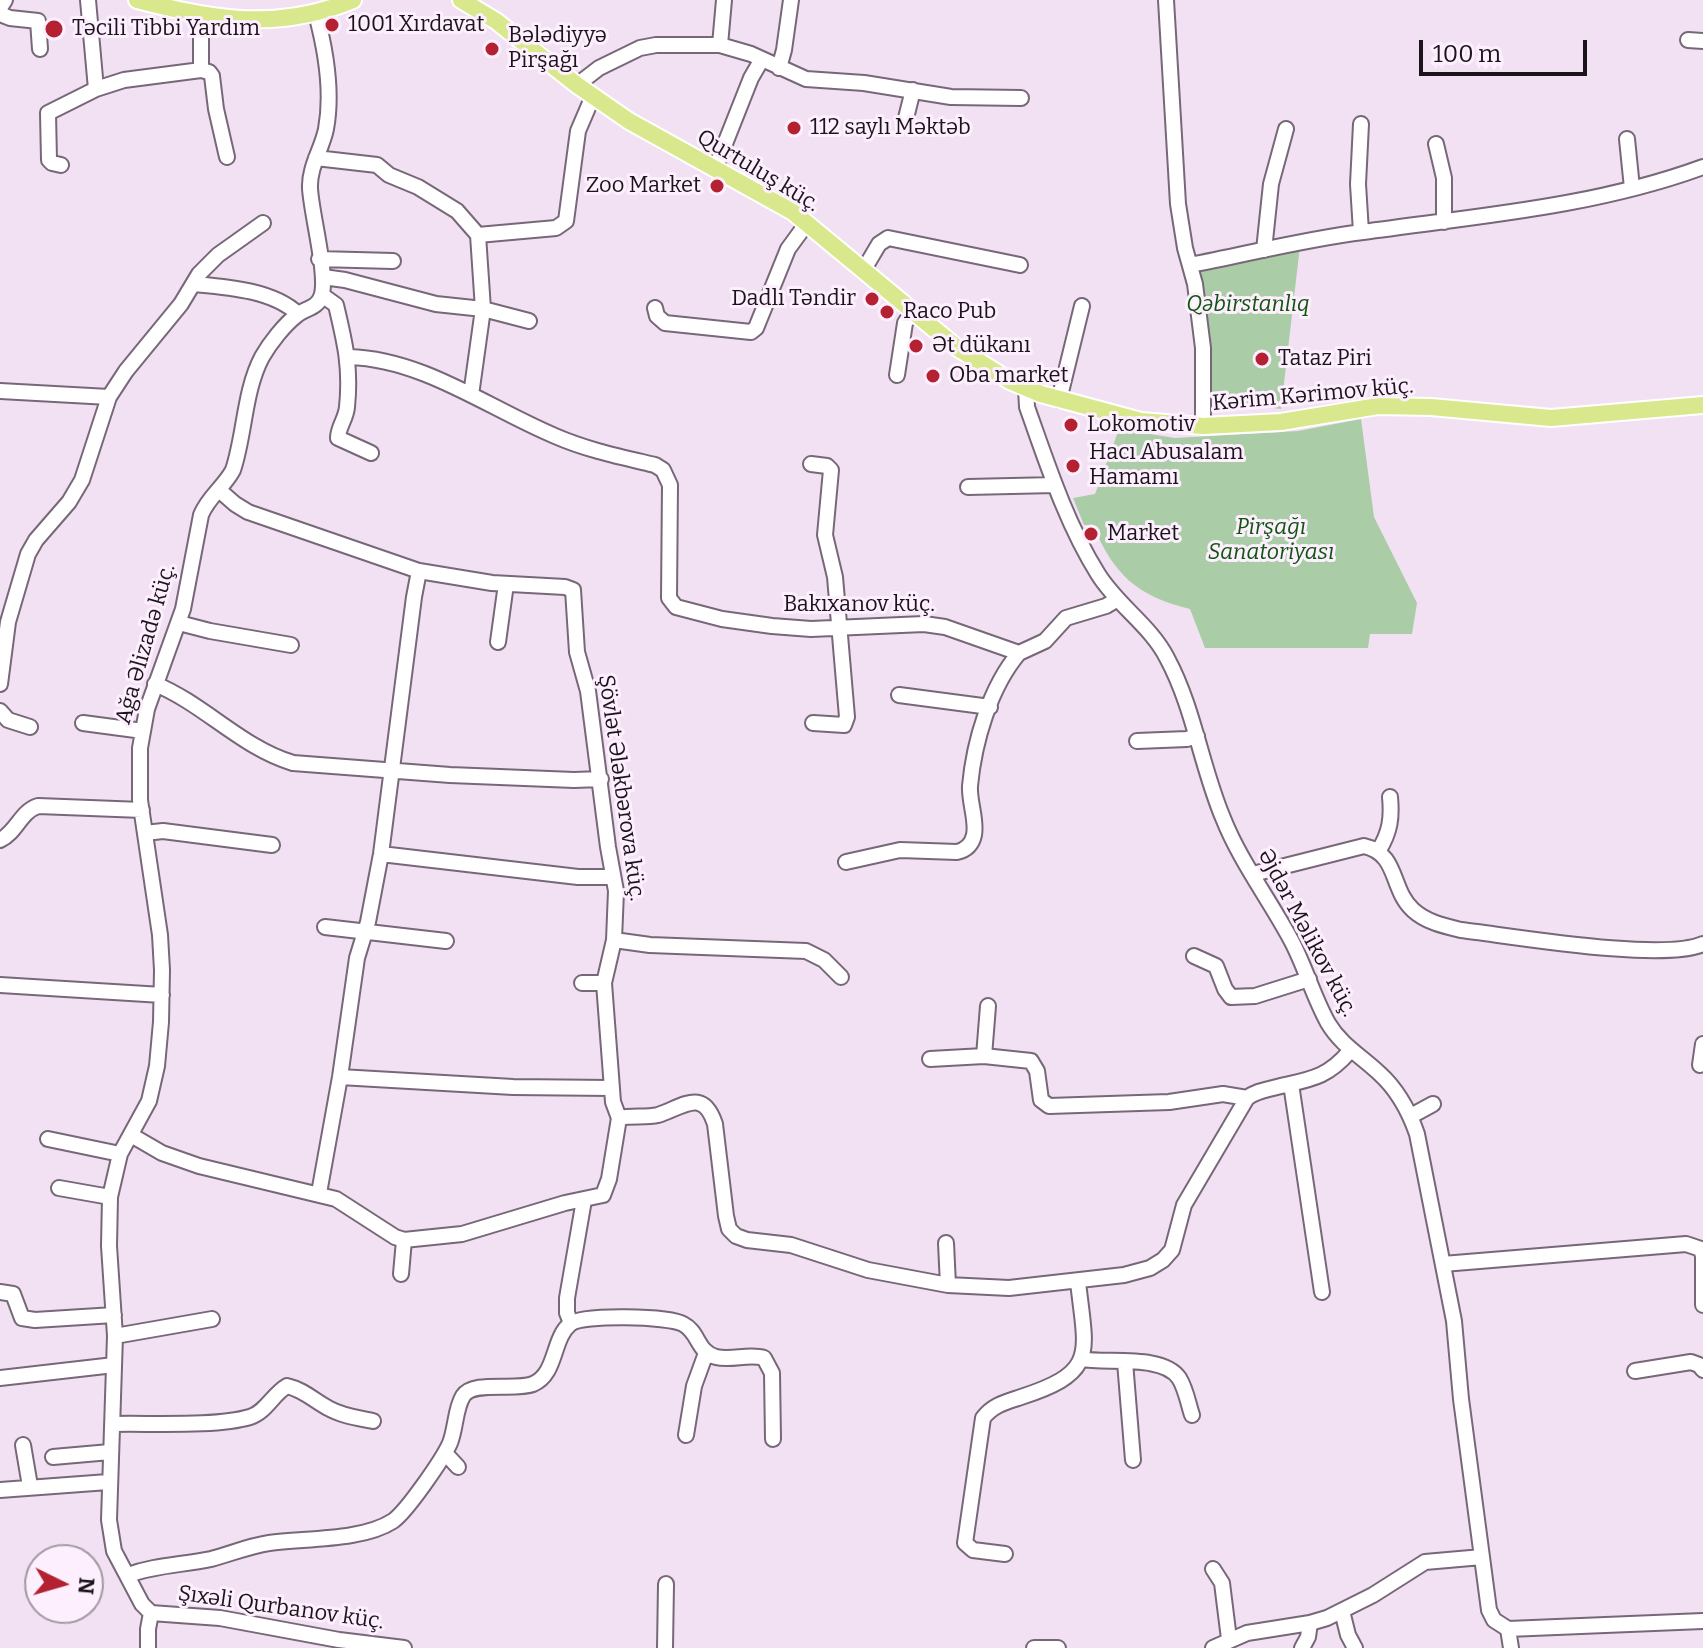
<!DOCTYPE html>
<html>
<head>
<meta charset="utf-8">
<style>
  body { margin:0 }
  #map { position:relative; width:1703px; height:1648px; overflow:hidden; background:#f2e1f3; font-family:Bitter,serif }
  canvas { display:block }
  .north { position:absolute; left:24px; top:1544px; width:80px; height:80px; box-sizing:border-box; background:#fdeffe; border:2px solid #a398a3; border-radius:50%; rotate:95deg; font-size:22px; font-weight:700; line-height:32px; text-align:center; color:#1b151b }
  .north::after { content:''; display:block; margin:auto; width:28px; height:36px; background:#b42231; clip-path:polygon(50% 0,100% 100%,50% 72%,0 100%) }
  .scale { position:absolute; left:1419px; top:40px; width:168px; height:36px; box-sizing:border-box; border:4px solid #1b151b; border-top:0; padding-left:10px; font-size:24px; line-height:28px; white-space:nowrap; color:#1b151b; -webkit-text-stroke:6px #fdeffe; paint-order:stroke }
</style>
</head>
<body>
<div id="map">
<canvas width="1703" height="1648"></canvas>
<div class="north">N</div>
<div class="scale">100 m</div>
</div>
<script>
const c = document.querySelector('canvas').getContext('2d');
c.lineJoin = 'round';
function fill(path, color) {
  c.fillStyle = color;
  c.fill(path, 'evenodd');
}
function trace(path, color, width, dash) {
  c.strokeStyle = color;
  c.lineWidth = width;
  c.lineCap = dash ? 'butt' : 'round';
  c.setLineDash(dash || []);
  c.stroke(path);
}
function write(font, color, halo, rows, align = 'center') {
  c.font = font + ' Bitter,serif';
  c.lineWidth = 6;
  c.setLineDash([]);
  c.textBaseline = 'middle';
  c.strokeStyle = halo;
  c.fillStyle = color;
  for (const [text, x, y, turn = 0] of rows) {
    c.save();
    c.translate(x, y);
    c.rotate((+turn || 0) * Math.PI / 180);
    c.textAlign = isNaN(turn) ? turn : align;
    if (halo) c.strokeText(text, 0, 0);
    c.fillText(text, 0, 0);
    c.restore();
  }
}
const green = new Path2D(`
  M 1300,246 L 1281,409 L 1214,400 L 1210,392 L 1201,270 Z
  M 1361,419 L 1374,517 L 1417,603 L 1412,634 L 1370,634 L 1368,648 L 1205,648 L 1190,609 C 1137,596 1114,575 1093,525 L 1084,525 L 1073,498 L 1095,494 L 1119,429 L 1175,438 L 1298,431 Z`);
const minor = new Path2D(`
  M 88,0 L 96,89 L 124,80 L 201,70
  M 1166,0 L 1178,204 L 1185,248 L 1195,284 L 1203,348 L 1203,426
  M 0,8 L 5,0
  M 0,14 L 10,18 L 38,21 L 40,49
  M 201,16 L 201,70 L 209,72 L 212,76 L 216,109 L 227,157
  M 1688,40 L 1703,41
  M 720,45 L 724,0
  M 779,68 L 784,50 L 791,0
  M 577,85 L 599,68 L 640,48 L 656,45 L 720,45 L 751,54 L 806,79 L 864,83 L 951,97 L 1021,98
  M 906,118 L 913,90
  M 1361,124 L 1358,184 L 1361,232
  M 1627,139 L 1632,188
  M 1436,144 L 1444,178 L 1444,222
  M 316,158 L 377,165 L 389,175 L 418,187 L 457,211 L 478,235 L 483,309 L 471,395
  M 61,165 L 52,163 L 49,160 L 48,113 L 96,89
  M 715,169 L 751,78 L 762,59
  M 478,235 L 556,228 L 566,221 L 578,131 L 593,96
  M 1264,250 L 1271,184 L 1286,129
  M 319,259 L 393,261
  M 1190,265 C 1248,254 1305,239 1363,232 C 1477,216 1594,207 1703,167
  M 863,271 L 879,244 L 888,238 L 1020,265
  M 323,277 L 345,280 L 436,304 L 483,309 L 529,321
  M 194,284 C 227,287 273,290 298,314
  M 322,295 L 336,305 C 345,343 351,367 347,407 C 346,419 338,427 338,438 L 371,453
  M 655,308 L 657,316 L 665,323 L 751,332 L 756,328 L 788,249 L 807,223
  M 349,357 C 423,359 488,408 555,436 C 587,450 621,457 655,465 L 663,470 L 670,485 L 669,598 L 676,607 L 722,619 L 772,626 L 811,629 L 924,624 L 945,627 L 1019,653 L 1045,641 L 1066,618 L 1106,606 L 1116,600
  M 897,375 L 905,323 L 913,311
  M 1026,389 L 1027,407 C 1047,463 1066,523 1098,574 C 1117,605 1151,626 1167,658 C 1194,708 1201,766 1223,818 C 1240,861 1269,899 1291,940 C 1305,966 1313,996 1328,1023 C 1341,1045 1361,1056 1379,1073 C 1398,1090 1409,1111 1417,1134 L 1454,1321 L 1461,1399 L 1489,1610 L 1494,1620 L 1508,1629
  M 0,391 L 109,397
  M 1059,400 L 1082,306
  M 811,464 L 827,466 L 831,470 L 825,535 L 835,577 L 847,717 L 844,725 L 813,723
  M 968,487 L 1055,485
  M 219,490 L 235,504 L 248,512 L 419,571 L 492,583 L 565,587 L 573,590 L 577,652 L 588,691 L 608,847 L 616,891 L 614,940 L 604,983 L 613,1102 L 619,1118
  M 179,623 L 210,631 L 291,645
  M 498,642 L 506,584
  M 0,684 L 8,622 L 28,554 L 36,540 L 69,502 L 82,480 L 109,397 L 126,371 L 181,304 L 199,274 L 218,255 L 263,223
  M 155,684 C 204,704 242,748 293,763 L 450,775 L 574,780 L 601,779
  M 899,695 L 990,707
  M 0,711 L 8,720 L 30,727
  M 83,723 L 143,731
  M 1137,741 L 1187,739 L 1197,736
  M 145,833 L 163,831 L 272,845
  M 0,840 C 17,832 20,812 38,806 L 142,810
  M 1379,850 C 1390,832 1392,818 1390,797
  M 381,854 L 578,877 L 613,877
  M 846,862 L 900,850 L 957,852 C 966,850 972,844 974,835 C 977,820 969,802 970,786 C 974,742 990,687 1019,653
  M 1253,874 L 1364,846 C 1399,854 1390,889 1413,910 C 1426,922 1444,926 1461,930 C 1512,936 1662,962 1703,944
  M 325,927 L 446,941
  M 614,940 L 650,945 L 806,951 L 824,960 L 841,977
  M 1194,956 L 1216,966 L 1225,989 L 1231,997 L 1255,996 L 1309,979
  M 582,983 L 604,983
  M 0,985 L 162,995
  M 984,1056 L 988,1006
  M 930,1059 L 984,1056 L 1031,1061 L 1037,1071 L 1041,1100 L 1049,1106 L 1169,1102 L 1223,1094 L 1247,1098
  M 1700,1065 L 1703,1044
  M 340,1077 L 513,1087 L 611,1088
  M 1291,1084 L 1322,1292
  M 1411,1116 L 1433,1104
  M 619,1118 C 632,1115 645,1118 658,1115 C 683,1107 703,1087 715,1124 L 726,1216 L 729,1229 L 736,1236 L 747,1240 L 791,1245 L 868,1270 L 948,1285 L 1009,1288 L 1124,1275 L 1150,1268 L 1163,1260 L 1172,1250 L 1184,1205 L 1247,1098 C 1256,1091 1266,1090 1277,1087 C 1311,1079 1327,1078 1350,1051
  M 131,1135 L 162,1153 L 199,1166 L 336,1199 L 395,1237 L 404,1240 L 462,1234 L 565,1203 L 603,1195 L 609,1179 L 619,1118
  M 48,1139 L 120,1154
  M 59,1188 L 110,1197
  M 319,1193 L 340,1077 L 357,958 L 368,922 L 381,854 L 414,597 L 419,571
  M 946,1243 L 948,1285
  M 1443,1264 L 1686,1244 L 1701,1249 L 1703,1256 L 1703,1305
  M 401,1274 L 404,1240
  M 0,1292 L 13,1294 L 22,1318 L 35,1320 L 114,1315
  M 571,1323 L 567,1313 L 567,1298 L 584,1200
  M 115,1336 L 212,1319
  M 1081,1359 C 1107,1364 1163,1354 1179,1378 C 1186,1389 1188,1403 1192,1415
  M 1125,1362 L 1133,1460
  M 1635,1371 L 1691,1362 L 1699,1365 L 1703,1370
  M 0,1378 L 114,1365
  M 113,1424 C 150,1423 216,1427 250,1417 C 266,1412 273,1394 287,1386 C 304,1390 313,1400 328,1408 C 342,1416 358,1418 373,1421
  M 686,1435 L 694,1386 L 706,1353
  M 23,1445 L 30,1486
  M 445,1453 L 458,1467
  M 53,1457 L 110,1452
  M 0,1490 L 108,1482
  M 1005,1554 L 973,1550 L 965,1543 L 983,1418 C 993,1405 1006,1402 1021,1397 C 1098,1372 1086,1354 1078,1282
  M 1213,1569 L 1222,1583 L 1229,1639
  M 128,1575 C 155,1565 182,1565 211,1559 C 230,1554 249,1546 269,1543 C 306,1538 362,1541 393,1521 C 407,1511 443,1459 450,1443 C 456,1428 455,1409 463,1396 C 473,1380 515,1391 533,1384 C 557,1374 552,1339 570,1324 C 582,1314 669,1316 683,1324 C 699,1332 697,1352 716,1357 C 732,1361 749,1353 764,1358 L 772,1373 L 773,1439
  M 1342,1611 L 1348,1635 L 1355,1648
  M 151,1613 L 142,1604 L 114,1551 L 109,1520 L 115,1336 L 109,1246 L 110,1197 L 120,1154 L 149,1101 L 157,1066 L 161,1022 L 162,970 L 160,935 L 140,800 L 140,748 L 147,709 L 183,609 L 201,515 C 208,497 224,487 233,470 C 245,434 244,391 262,357 C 270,343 284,325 297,315 C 306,308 317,308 321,297 C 329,278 311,213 310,188 C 309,167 322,149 326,129 C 333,91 326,51 316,14
  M 151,1613 L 220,1618 L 339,1640 L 404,1648
  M 1508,1629 L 1703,1621
  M 1508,1629 L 1511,1648
  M 148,1648 L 148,1629 L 151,1613
  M 665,1648 L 666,1584
  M 1034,1648 L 1058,1648
  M 1213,1648 L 1247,1633 L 1310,1623 L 1327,1618 L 1373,1595 L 1425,1562 L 1482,1557
  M 1302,1648 L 1308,1637 L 1310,1623`);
const major = new Path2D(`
  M 137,0 C 213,20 279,31 353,0
  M 461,0 L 496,21 L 577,85 L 629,121 L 793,212 L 956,347 L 1010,381 L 1041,394 L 1141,421 L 1203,426 L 1281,422 L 1378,406 L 1431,407 L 1551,418 L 1703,405`);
const markers = [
  [332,25,8,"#b42231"],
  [54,29,10,"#b42231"],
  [492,49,8,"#b42231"],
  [794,128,8,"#b42231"],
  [717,186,8,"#b42231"],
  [872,299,8,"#b42231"],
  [887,312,8,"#b42231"],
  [916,346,8,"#b42231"],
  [1262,359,8,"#b42231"],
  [933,376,8,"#b42231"],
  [1071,425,8,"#b42231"],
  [1073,466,8,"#b42231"],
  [1091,534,8,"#b42231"]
];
const poiNames = [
  ["1001 Xırdavat",348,25],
  ["Təcili Tibbi Yardım",72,29],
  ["Bələdiyyə",508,36],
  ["Pirşağı",508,61],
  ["112 saylı Məktəb",810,128],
  ["Zoo Market",701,186,"right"],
  ["Dadlı Təndir",856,299,"right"],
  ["Raco Pub",903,312],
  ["Ət dükanı",932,346],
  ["Tataz Piri",1278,359],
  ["Oba market",949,376],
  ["Lokomotiv",1087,425],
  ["Hacı Abusalam",1089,453],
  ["Hamamı",1089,478],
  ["Market",1107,534]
];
const streetNames = [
  ["Qurtuluş küç.",758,171,31],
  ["Kərim Kərimov küç.",1313,395,-5],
  ["Bakıxanov küç.",859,605],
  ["Ağa Əlizadə küç.",146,644,-74],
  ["Şövlət Ələkbərova küç.",621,788,82],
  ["Əjdər Məlikov küç.",1307,933,62],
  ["Şıxəli Qurbanov küç.",281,1608,8]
];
const parkNames = [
  ["Qəbirstanlıq",1248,305],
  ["Pirşağı",1271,528],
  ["Sanatoriyası",1271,553]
];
fill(green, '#aacda7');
trace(minor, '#776878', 18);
trace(major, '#fff', 20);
trace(minor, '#fff', 14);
trace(major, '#dae88d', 16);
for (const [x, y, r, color] of markers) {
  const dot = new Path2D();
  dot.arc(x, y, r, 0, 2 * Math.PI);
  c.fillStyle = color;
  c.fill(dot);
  trace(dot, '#fdeffe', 3);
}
write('22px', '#1b151b', '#fdeffe', poiNames, 'left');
write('22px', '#1b151b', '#fdeffe', streetNames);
write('italic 22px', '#0f550e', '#fdeffe', parkNames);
</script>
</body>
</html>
